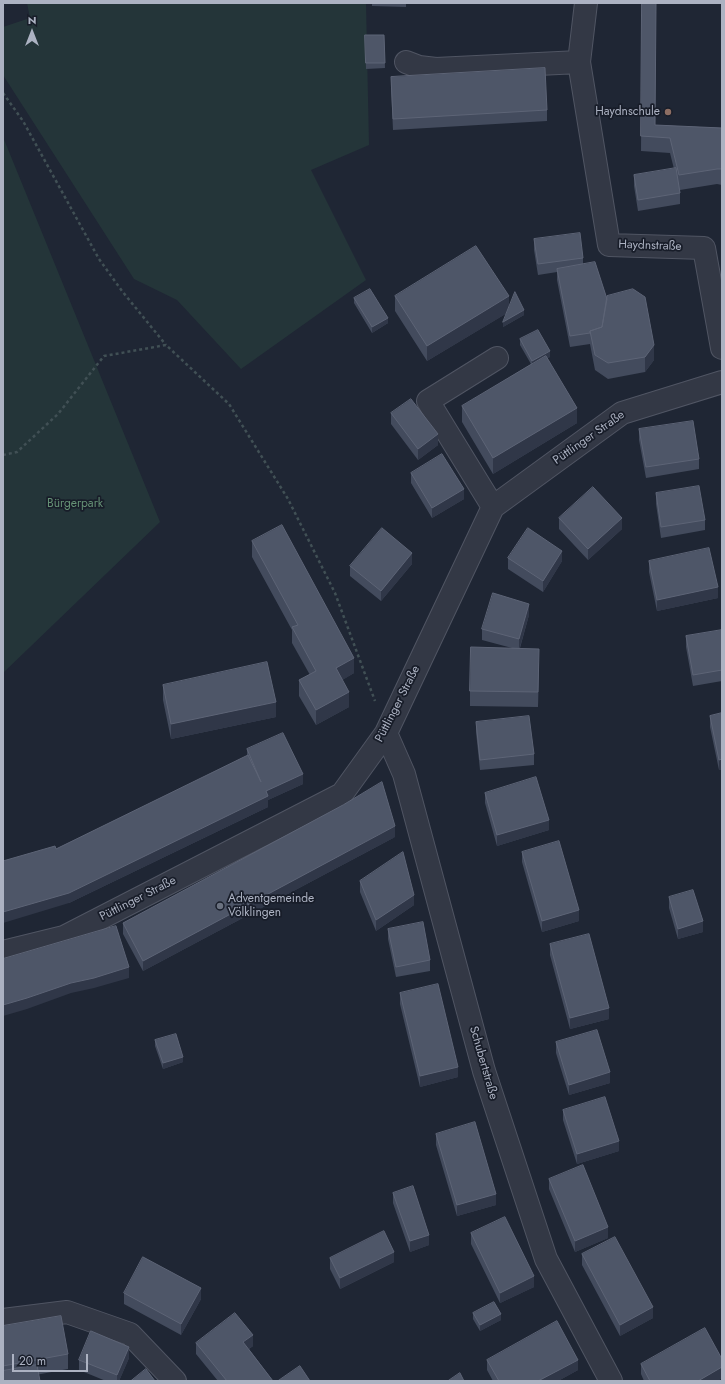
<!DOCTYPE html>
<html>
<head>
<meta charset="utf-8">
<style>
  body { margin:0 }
  #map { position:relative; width:725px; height:1384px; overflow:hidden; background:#1f2634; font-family:Jost,sans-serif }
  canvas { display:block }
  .frame { position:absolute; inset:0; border:4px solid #acb2c2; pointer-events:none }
  .north { position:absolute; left:12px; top:12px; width:40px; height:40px; -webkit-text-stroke:3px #181d29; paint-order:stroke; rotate:0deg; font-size:11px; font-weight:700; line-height:16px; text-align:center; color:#acb2c2 }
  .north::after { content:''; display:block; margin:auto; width:14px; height:18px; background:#acb2c2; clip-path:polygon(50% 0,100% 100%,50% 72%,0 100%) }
  .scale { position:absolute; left:12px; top:1354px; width:76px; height:18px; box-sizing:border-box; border:2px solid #acb2c2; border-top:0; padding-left:5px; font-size:12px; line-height:14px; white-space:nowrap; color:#acb2c2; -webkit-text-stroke:3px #181d29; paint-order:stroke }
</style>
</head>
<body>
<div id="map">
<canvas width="725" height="1384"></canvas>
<div class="frame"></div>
<div class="north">N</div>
<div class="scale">20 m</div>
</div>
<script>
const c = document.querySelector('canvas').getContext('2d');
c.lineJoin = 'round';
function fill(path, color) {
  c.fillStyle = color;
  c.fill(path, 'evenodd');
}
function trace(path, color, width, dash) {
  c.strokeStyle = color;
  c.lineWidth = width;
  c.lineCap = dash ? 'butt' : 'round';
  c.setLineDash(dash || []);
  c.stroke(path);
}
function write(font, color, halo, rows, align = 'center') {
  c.font = font + ' Jost,sans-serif';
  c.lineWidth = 3.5;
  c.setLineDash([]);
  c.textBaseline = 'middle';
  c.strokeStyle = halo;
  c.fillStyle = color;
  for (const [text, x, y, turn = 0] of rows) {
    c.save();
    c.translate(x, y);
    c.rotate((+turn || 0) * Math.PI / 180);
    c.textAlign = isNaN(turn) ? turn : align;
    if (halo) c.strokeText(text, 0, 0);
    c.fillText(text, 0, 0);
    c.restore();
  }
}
const green = new Path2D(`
  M 27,3 L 366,3 L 369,145 L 311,170 L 366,280 L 241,369 L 177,300 L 134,279 L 3,75 L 3,27 L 30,18 Z
  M 3,137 L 160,522 L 3,673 Z`);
const path = new Path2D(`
  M 3,93 L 23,121 L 99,259 L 122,291 L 166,345
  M 3,455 L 17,452 L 58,414 L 104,356 L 166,345 L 229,404 L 288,499 L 335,593 L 375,701`);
const minor = new Path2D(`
  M 586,3 L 579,62 L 609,245 L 704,248 L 722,348
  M 406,62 L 419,67 L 436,69 L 579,62
  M 493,507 L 428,401 L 497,358
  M 386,733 L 404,774 L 484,1071 L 546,1259 L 611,1381
  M 3,952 L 64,937 L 342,794 L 386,733 L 493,507 L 622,413 L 722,382
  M 3,1320 L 67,1312 L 130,1334 L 175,1381`);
const wall = new Path2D(`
  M 372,3 L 406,3 L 406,7 L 372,6 Z
  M 642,3 L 655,125 L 722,128 L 722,185 L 717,184 L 680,190 L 680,204 L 638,211 L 634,186 L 634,175 L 674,169 L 670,153 L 641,151 Z
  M 365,35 L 384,35 L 385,68 L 366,69 Z
  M 391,77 L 547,110 L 547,121 L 393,130 L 391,88 Z
  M 534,239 L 583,258 L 583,264 L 607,299 L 654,360 L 645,372 L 608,379 L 595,370 L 590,344 L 570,347 L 557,280 L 557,272 L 538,275 L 534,250 Z
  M 395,296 L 509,308 L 524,315 L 503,327 L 507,313 L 427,361 L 395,311 Z
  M 354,298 L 388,323 L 372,333 L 354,303 Z
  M 520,339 L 550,357 L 547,358 L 577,423 L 493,474 L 462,422 L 462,406 L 531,364 L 520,345 Z
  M 391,413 L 438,445 L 418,460 L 391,424 Z
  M 639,429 L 699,459 L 699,469 L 646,478 L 639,440 Z
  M 411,473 L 464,499 L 432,518 L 411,483 Z
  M 656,493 L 705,520 L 705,530 L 661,538 L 656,504 Z
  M 559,518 L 622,529 L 588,560 L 559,529 Z
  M 252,541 L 354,673 L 342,680 L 349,707 L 316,725 L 299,696 L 299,680 L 310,675 L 292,643 L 292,630 L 252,557 Z
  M 508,558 L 562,561 L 543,592 L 508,569 Z
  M 649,561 L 718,598 L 657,611 L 649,572 Z
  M 412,564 L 381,601 L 350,576 L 350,566 Z
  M 529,615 L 520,648 L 539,664 L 538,707 L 470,706 L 470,691 L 512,648 L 482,640 L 482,629 Z
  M 722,630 L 722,681 L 693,686 L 686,647 L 686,636 Z
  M 163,685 L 276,717 L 171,739 L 163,700 Z
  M 722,713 L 722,770 L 719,770 L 710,727 L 710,716 Z
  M 476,722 L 534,754 L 534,765 L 480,770 L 476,732 Z
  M 247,749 L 303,784 L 268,800 L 268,807 L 69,903 L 56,849 L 247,756 Z
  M 485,793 L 549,830 L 497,846 L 485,803 Z
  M 395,837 L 143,971 L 123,934 L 123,923 Z
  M 522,852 L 579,921 L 542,932 L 522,862 Z
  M 360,881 L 414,905 L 376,931 L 360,892 Z
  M 669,897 L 703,932 L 678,939 L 669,908 Z
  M 388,929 L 430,960 L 430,971 L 396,977 L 388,939 Z
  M 550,944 L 609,1019 L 570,1029 L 550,955 Z
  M 400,993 L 458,1077 L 420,1087 L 400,1004 Z
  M 155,1040 L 183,1062 L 163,1069 L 155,1046 Z
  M 556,1042 L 610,1083 L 569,1095 L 556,1053 Z
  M 563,1110 L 619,1151 L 577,1164 L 563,1120 Z
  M 436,1134 L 496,1205 L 457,1216 L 436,1145 Z
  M 549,1179 L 608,1238 L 575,1252 L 549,1189 Z
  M 393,1193 L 429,1245 L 410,1252 L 393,1203 Z
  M 471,1233 L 534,1287 L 500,1303 L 471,1244 Z
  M 582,1254 L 653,1318 L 620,1336 L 582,1265 Z
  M 330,1258 L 394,1262 L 340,1289 L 330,1269 Z
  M 124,1293 L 201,1299 L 181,1335 L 124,1304 Z
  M 473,1313 L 501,1320 L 480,1331 L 473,1319 Z
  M 3,1326 L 68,1354 L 68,1369 L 3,1381 Z
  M 196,1343 L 253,1346 L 249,1349 L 273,1381 L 218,1381 L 196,1354 Z
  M 129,1358 L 119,1381 L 106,1381 L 79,1370 L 79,1360 Z
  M 722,1359 L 722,1378 L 717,1381 L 644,1381 L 641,1374 L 641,1364 Z
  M 487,1360 L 578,1370 L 558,1381 L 493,1381 L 487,1370 Z`);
const shadedWall = new Path2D(`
  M 509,296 L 509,312 L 427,361 L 427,346 Z
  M 524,310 L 524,315 L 503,327 L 503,322 Z
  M 388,318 L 388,323 L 372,333 L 372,327 Z
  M 654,345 L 654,360 L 645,372 L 645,357 Z
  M 550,351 L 550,357 L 532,366 L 532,361 Z
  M 577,408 L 577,423 L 493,474 L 493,458 Z
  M 438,434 L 438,445 L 418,460 L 418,449 Z
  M 464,489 L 464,499 L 432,518 L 432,508 Z
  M 622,518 L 622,529 L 588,560 L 588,549 Z
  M 562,551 L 562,561 L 543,592 L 543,581 Z
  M 412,553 L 412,564 L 381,601 L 381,591 Z
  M 718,587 L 718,598 L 657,611 L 657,600 Z
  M 529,604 L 529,615 L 519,650 L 519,639 Z
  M 539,649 L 539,664 L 538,707 L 538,692 Z
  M 354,658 L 354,673 L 336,684 L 336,668 Z
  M 349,692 L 349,707 L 316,725 L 316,710 Z
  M 276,702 L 276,717 L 171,739 L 171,724 Z
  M 722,759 L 722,770 L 719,770 L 719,760 Z
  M 303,774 L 303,784 L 268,800 L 268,807 L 69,903 L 3,923 L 3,912 Z
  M 549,820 L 549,830 L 497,846 L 497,835 Z
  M 395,826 L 395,837 L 143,971 L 143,961 Z
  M 414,895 L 414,905 L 376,931 L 376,920 Z
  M 579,910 L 579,921 L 542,932 L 542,921 Z
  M 703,921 L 703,932 L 678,939 L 678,929 Z
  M 129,967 L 129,978 L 94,988 L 71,993 L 27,1009 L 3,1016 L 3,1005 L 71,983 Z
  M 609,1008 L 609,1019 L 570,1029 L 570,1018 Z
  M 183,1057 L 183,1062 L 163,1069 L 163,1063 Z
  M 458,1067 L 458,1077 L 420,1087 L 420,1076 Z
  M 610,1072 L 610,1083 L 569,1095 L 569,1085 Z
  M 619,1141 L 619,1151 L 577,1164 L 577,1154 Z
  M 496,1194 L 496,1205 L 457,1216 L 457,1205 Z
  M 608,1227 L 608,1238 L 575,1252 L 575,1241 Z
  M 429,1235 L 429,1245 L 410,1252 L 410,1241 Z
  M 394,1252 L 394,1262 L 340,1289 L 340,1278 Z
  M 534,1276 L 534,1287 L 500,1303 L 500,1293 Z
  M 201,1288 L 201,1299 L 181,1335 L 181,1324 Z
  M 653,1307 L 653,1318 L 620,1336 L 620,1325 Z
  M 501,1314 L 501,1320 L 480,1331 L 480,1325 Z
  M 253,1335 L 253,1346 L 243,1353 L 243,1342 Z
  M 129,1347 L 129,1358 L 119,1381 L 117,1381 L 117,1375 Z
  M 578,1360 L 578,1370 L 558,1381 L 538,1381 Z
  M 722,1367 L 722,1378 L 717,1381 L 698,1381 Z`);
const building = new Path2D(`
  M 642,3 L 656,3 L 655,125 L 722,128 L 722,169 L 717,169 L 679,175 L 670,138 L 641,136 Z
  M 365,35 L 384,35 L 385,63 L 366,63 Z
  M 545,68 L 547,110 L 393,119 L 391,77 Z
  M 676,168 L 680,193 L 638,200 L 634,175 Z
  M 580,233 L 583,258 L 538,264 L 534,239 Z
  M 476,246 L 509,296 L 427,346 L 395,296 Z
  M 595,262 L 607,299 L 602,327 L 590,331 L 590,333 L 570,336 L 557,269 Z
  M 370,289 L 388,318 L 372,327 L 354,298 Z
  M 633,289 L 645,297 L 654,345 L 645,357 L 608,363 L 595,355 L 590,331 L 602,327 L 607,296 Z
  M 515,292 L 524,310 L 503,322 Z
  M 538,330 L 550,351 L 532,361 L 520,339 Z
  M 546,356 L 577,408 L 493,458 L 462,406 Z
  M 411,399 L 438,434 L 418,449 L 391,413 Z
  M 693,421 L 699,459 L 646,467 L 639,429 Z
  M 442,454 L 464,489 L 432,508 L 411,473 Z
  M 699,486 L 705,520 L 661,527 L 656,493 Z
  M 593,487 L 622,518 L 588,549 L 559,518 Z
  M 282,525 L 354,658 L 336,668 L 349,692 L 316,710 L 299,680 L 316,671 L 292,627 L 298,625 L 252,541 Z
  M 382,528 L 412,553 L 381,591 L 350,566 Z
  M 528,528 L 562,551 L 543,581 L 508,558 Z
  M 709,548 L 718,587 L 657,600 L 649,561 Z
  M 493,593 L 529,604 L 519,639 L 482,629 Z
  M 722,630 L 722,670 L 693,675 L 686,636 Z
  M 471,647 L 539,649 L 538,692 L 470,691 Z
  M 267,662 L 276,702 L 171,724 L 163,685 Z
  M 722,713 L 722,759 L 719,760 L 710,716 Z
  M 529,716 L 534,754 L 480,760 L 476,722 Z
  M 283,733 L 303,774 L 266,791 L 268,796 L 69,893 L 3,912 L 3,861 L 55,846 L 56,849 L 248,755 L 261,782 L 247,749 Z
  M 536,777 L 549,820 L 497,835 L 485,793 Z
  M 382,782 L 395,826 L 143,961 L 123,923 L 343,805 Z
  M 559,841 L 579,910 L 542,921 L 522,852 Z
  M 403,852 L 414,895 L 376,920 L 360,881 Z
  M 693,890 L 703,921 L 678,929 L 669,897 Z
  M 423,922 L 430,960 L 396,967 L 388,929 Z
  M 116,926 L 129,967 L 94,978 L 71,983 L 27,998 L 3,1005 L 3,959 Z
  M 589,934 L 609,1008 L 570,1018 L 550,944 Z
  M 438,984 L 458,1067 L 420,1076 L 400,993 Z
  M 597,1030 L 610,1072 L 569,1085 L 556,1042 Z
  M 176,1034 L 183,1057 L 163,1063 L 155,1040 Z
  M 605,1097 L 619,1141 L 577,1154 L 563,1110 Z
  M 475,1122 L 496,1194 L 457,1205 L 436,1134 Z
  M 583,1165 L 608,1227 L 575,1241 L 549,1179 Z
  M 413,1186 L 429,1235 L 410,1241 L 393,1193 Z
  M 505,1217 L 534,1276 L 500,1293 L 471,1233 Z
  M 384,1231 L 394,1252 L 340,1278 L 330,1258 Z
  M 615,1237 L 653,1307 L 620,1325 L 582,1254 Z
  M 143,1257 L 201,1288 L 181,1324 L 124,1293 Z
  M 494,1302 L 501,1314 L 480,1325 L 473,1313 Z
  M 235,1313 L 253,1335 L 243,1342 L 273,1381 L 227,1381 L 196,1343 Z
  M 61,1316 L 68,1354 L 3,1366 L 3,1326 Z
  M 557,1321 L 578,1360 L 538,1381 L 499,1381 L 487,1360 Z
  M 705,1328 L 722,1359 L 722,1367 L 698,1381 L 650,1381 L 641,1364 Z
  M 91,1331 L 129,1347 L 117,1375 L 79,1360 Z
  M 37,1365 L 40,1381 L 3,1381 L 3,1371 Z
  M 300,1366 L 310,1381 L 278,1381 Z
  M 146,1369 L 155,1381 L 131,1381 Z
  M 460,1373 L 464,1381 L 448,1381 Z`);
const markers = [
  [668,112,4,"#8d6e63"],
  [220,906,4,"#6b7280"]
];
const poiNames = [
  ["Haydnschule",660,112],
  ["Adventgemeinde",228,899,"left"],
  ["Völklingen",228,913,"left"]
];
const streetNames = [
  ["Haydnstraße",650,246,2],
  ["Püttlinger Straße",589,438,-35],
  ["Püttlinger Straße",398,704,-63],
  ["Püttlinger Straße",138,899,-27],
  ["Schubertstraße",483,1063,74]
];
const parkNames = [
  ["Bürgerpark",75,504]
];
fill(green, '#243539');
trace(minor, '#505563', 24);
trace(path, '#415055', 2.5, [3, 3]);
trace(minor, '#333845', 22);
fill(wall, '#434b5d');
fill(shadedWall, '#303748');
fill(building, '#4e5668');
trace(building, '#5d6476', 1);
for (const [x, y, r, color] of markers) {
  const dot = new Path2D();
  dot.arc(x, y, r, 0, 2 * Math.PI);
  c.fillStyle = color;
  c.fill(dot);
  trace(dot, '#181d29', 1.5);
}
write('12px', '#acb2c2', '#181d29', poiNames, 'right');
write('12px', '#acb2c2', '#181d29', streetNames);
write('12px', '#659175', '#181d29', parkNames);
</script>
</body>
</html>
